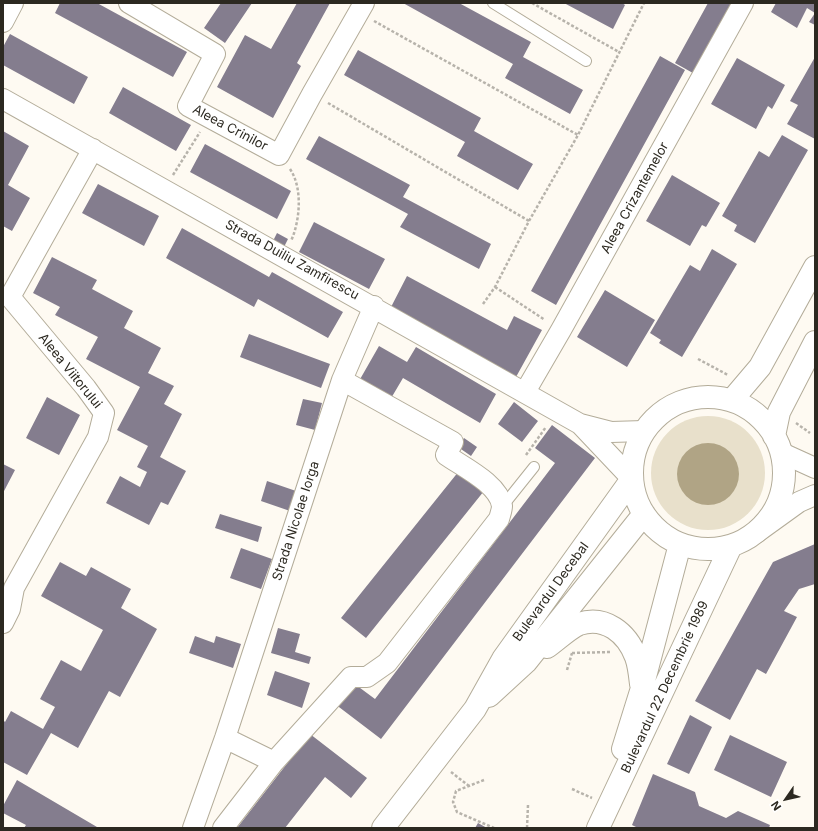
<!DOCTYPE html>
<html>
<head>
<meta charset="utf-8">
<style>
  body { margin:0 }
  #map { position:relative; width:818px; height:831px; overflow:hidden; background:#fefaf2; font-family:Inter,sans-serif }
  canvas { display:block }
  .frame { position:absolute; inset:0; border:4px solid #2c2921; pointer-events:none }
  .north { position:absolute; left:766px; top:779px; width:40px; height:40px; -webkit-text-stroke:3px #fff; paint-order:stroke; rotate:236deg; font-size:11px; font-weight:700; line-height:16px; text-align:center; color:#2c2921 }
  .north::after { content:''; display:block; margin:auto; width:14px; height:18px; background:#2c2921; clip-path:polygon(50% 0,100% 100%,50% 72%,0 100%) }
</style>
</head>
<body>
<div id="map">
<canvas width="818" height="831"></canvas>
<div class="frame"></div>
<div class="north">N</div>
</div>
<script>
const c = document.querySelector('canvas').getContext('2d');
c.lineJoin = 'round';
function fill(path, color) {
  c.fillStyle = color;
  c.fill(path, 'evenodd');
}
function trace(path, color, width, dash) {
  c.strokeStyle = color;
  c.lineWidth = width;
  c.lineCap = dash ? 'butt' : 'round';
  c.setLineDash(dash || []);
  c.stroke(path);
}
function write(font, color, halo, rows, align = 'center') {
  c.font = font + ' Inter,sans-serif';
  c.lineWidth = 3;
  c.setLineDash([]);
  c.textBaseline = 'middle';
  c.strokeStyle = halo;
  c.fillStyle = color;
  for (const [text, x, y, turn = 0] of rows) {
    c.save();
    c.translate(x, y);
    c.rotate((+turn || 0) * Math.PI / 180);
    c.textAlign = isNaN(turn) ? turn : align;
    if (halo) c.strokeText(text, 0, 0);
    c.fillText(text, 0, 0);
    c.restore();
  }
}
const green = new Path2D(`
  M651 473a57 57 0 1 1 114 0a57 57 0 1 1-114 0Z`);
const water = new Path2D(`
  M677 474a31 31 0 1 1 62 0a31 31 0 1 1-62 0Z`);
const building = new Path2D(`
  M 60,3 L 97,3 L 187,52 L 173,77 L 55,13 Z
  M 221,3 L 252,3 L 225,43 L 204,28 Z
  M 297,3 L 330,3 L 297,63 L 301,66 L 273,118 L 217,87 L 245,35 L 271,49 Z
  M 403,3 L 459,3 L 531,42 L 523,57 L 583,90 L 570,114 L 505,78 L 513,64 Z
  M 564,3 L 622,3 L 625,5 L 613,29 Z
  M 708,3 L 741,3 L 700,77 L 675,63 Z
  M 776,3 L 815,3 L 815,13 L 807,8 L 797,28 L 771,12 Z
  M 815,13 L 815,25 L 809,22 Z
  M 10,34 L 88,77 L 74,104 L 3,65 L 3,47 Z
  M 358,50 L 481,118 L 474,131 L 533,164 L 518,190 L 457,156 L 465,142 L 344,75 Z
  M 660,56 L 685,70 L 556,305 L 531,291 Z
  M 815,57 L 815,139 L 787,124 L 798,105 L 790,101 Z
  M 737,58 L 785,85 L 772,109 L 768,106 L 756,129 L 711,104 Z
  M 123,87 L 191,125 L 176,151 L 109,113 Z
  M 3,131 L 29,146 L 8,185 L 30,198 L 12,231 L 3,226 Z
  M 782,135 L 808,150 L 755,243 L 734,231 L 737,225 L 722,216 L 759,151 L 769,157 Z
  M 319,136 L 410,185 L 403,197 L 491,244 L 479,269 L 400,227 L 408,214 L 306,159 Z
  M 205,144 L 291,191 L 277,219 L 190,172 Z
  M 672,175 L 720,203 L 706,227 L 702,225 L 690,246 L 646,221 Z
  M 98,184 L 159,216 L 144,246 L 82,213 Z
  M 314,222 L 385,259 L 369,289 L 299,252 Z
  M 182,228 L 269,277 L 272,272 L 343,312 L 328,338 L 258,299 L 254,307 L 166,258 Z
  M 277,233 L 288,239 L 284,247 L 273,241 Z
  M 712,249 L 737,264 L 682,357 L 659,343 L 661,340 L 650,333 L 690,265 L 700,271 Z
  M 52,257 L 97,280 L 92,289 L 133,311 L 124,328 L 161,348 L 148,373 L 174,386 L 164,404 L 182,414 L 160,457 L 186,471 L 168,505 L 161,502 L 149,525 L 106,503 L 120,476 L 140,487 L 147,472 L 137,467 L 148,446 L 117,430 L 140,387 L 86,359 L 98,337 L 55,315 L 60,307 L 33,293 Z
  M 407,276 L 507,330 L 514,316 L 542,330 L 516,377 L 390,309 Z
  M 605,290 L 655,320 L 627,367 L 577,337 Z
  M 249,334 L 330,364 L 321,388 L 240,357 Z
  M 379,346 L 407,362 L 416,347 L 496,394 L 480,423 L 403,378 L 390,400 L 359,381 Z
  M 47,397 L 80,415 L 59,455 L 26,438 Z
  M 303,399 L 322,403 L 315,430 L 296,425 Z
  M 514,402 L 538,421 L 522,442 L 498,424 Z
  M 552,425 L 595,458 L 381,739 L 335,704 L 352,682 L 375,699 L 555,463 L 535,448 Z
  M 464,438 L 477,447 L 471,456 L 458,447 Z
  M 3,464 L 15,470 L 3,493 Z
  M 459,471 L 484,491 L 366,638 L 341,618 Z
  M 267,481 L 296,491 L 290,511 L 261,501 Z
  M 220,514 L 262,527 L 258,542 L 215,528 Z
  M 815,544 L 815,584 L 799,589 L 784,611 L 797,617 L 766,674 L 757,669 L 730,720 L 695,701 L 773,562 Z
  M 241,548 L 272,559 L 261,589 L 230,578 Z
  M 60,562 L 86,576 L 91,567 L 131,589 L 121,608 L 157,629 L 120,697 L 109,691 L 78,748 L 51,733 L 27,775 L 3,762 L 3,720 L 5,722 L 11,711 L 43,729 L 55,707 L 40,699 L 61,660 L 81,671 L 103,630 L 41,596 Z
  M 278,628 L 300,634 L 295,652 L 311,657 L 309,664 L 271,653 Z
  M 195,636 L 214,643 L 216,636 L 241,644 L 233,668 L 189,653 Z
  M 275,671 L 310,683 L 302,708 L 267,695 Z
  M 690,715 L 712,727 L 689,774 L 667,764 Z
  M 310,734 L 367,778 L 351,798 L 325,777 L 285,828 L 237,828 Z
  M 730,735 L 787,762 L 771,797 L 714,770 Z
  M 653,774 L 695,792 L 699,806 L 726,818 L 738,811 L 770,825 L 769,828 L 638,828 L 632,825 Z
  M 17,780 L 97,827 L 97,828 L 24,828 L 26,825 L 3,813 L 3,806 Z
  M 478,823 L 487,828 L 475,828 Z`);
const path = new Path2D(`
  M 532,3 L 619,52
  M 374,21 L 578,135
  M 328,103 L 529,221
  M 290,169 C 303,188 300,221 291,241
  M 173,175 L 200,132
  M 495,287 L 545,320
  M 483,304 L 495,287 L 529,221 L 578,135 L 644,3
  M 698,359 L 728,375
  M 796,423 L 810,433
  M 526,455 L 546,427
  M 572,653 L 611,652
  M 567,670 L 572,653
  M 451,772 L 469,786
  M 484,780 L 456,791 L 453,802 L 457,812 L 494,828
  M 572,789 L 592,798
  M 527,828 L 528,805`);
const lane = new Path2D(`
  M 493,3 L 586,61
  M 502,507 L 534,467`);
const street = new Path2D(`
  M 129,3 L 215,54 L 188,106 L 279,155 L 312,94 L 364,3
  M 3,22 L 13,3
  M 3,99 L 580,424 L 611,432 L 644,431
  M 525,392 L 561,330 L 743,3
  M 580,424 L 632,479
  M 782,453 L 815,468
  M 756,533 L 799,502 L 815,495
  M 3,623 L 10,609 L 14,588 L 98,437 L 104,413 L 86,388 L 10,297 L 93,149
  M 225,738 L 274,762
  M 193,828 L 225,738 L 342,380 L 374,306
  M 223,828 L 274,762 L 351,677 L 367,677 L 387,663 L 499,519 C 500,515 502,510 502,506 C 499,484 463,467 446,455 L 453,442 L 342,380`);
const secondary = new Path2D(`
  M632 473a76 76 0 1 1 152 0a76 76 0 1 1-152 0Z
  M 732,400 L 760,367 L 815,267
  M 774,436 L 779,412 L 815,342
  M 547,647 C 557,640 568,629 579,624 C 605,615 627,633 636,657 C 639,665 640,675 641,684
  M 489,696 L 526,662 L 644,514
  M 623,749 L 642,688 L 680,544
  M 383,828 L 475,709 L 503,659 L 632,479
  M 598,828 L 731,546`);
const streetNames = [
  ["Aleea Crinilor",230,128,28],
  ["Aleea Crizantemelor",635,198,-61],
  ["Strada Duiliu Zamfirescu",292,260,29],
  ["Aleea Viitorului",70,371,51],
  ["Strada Nicolae Iorga",296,521,-72],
  ["Bulevardul Decebal",551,592,-54],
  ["Bulevardul 22 Decembrie 1989",665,687,-65]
];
fill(green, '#e8e0cb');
fill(water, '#b0a485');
fill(building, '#847d8e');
trace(lane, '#b3ac99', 12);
trace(street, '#b3ac99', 22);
trace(secondary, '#b3ac99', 24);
trace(path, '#b7b3ab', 2.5, [3, 2]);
trace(lane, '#fff', 10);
trace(street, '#fff', 20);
trace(secondary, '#fff', 22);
write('13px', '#2c2921', '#fff', streetNames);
</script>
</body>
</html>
